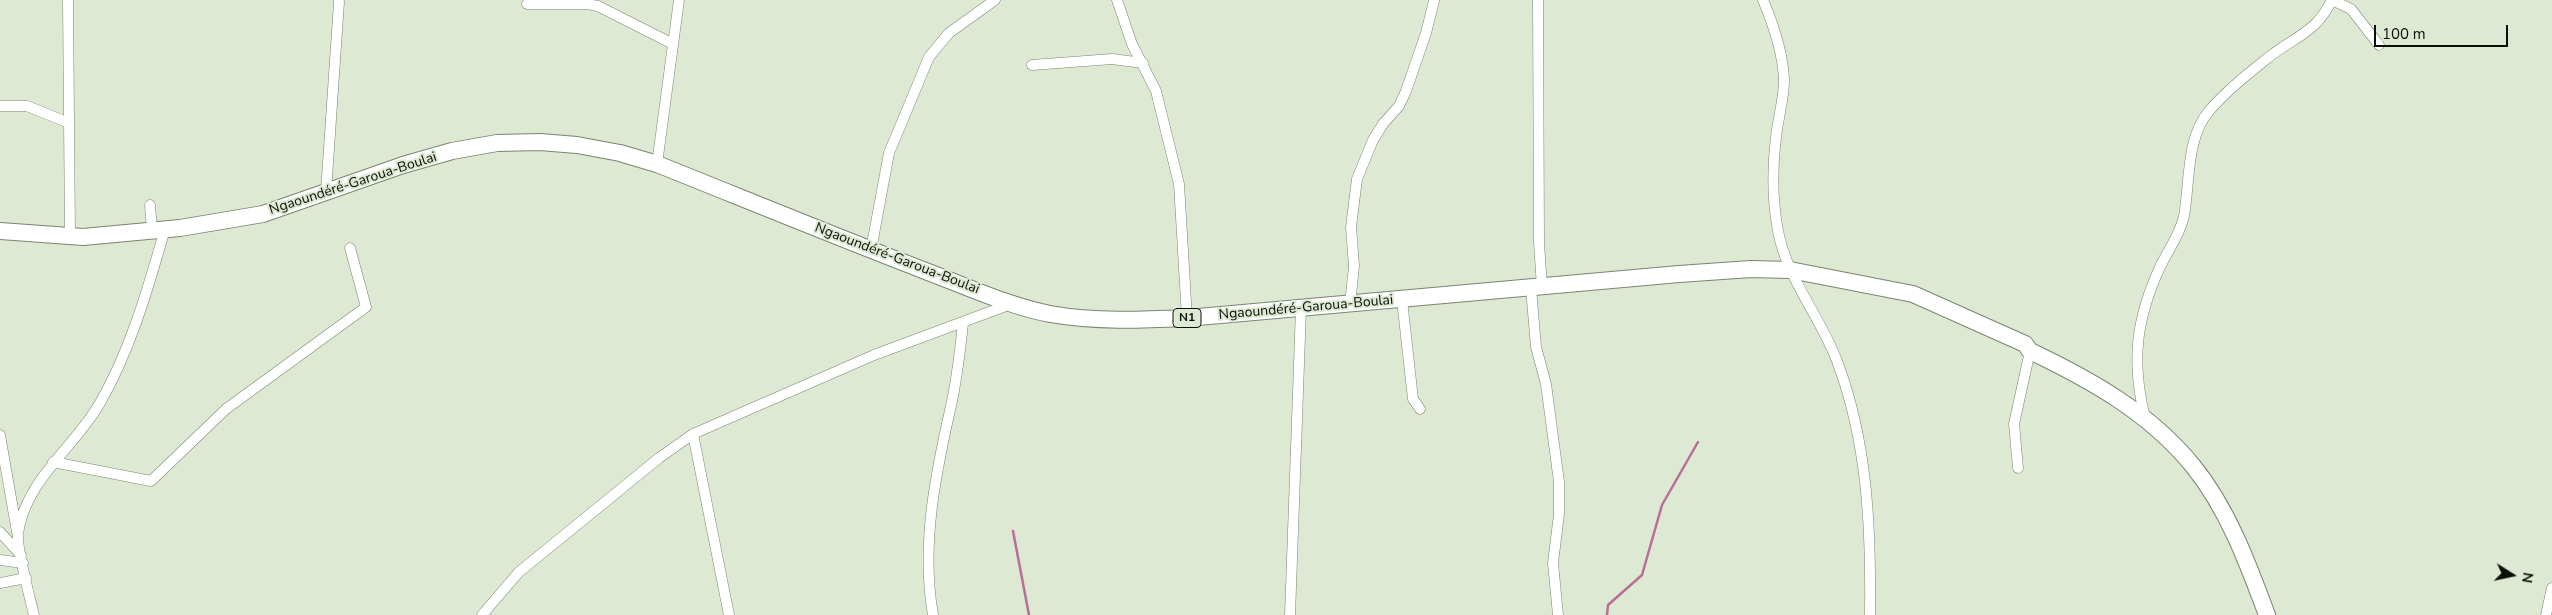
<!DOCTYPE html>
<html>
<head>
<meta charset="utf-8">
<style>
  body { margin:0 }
  #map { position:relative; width:2552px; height:615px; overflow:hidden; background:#dde9d2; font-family:"Nunito Sans",sans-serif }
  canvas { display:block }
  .north { position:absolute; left:2487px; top:550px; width:50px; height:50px; -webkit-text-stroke:4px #dde9d2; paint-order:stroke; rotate:100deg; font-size:14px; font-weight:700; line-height:20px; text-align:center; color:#0b0f08 }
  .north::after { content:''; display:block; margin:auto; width:18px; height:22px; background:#0b0f08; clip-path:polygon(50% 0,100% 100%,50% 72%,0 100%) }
  .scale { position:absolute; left:2374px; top:25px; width:134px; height:22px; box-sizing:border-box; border:2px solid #0b0f08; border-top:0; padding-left:6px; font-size:15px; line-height:18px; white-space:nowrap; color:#0b0f08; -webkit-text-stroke:4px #dde9d2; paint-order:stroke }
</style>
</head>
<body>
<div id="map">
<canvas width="2552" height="615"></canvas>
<div class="north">N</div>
<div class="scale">100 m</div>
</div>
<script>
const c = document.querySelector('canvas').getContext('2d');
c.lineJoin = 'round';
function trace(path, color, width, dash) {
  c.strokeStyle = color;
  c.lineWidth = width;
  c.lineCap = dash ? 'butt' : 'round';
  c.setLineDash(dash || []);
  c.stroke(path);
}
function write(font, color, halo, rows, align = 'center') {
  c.font = font + ' "Nunito Sans",sans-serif';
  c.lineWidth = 4;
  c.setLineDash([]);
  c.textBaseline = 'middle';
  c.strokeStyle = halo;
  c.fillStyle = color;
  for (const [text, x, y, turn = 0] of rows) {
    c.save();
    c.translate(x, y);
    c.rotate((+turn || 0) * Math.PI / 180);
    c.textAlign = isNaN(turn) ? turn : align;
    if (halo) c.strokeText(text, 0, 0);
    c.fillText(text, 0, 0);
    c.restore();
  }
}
const stream = new Path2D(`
  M 1013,531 L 1029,615
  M 1607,615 L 1608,605 L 1642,575 L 1662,505 L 1698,442`);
const minor = new Path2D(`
  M 68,0 L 70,237
  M 1117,0 L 1132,44 L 1156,91 L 1179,184 L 1187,318
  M 1538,0 L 1539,243 L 1542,287
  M 1763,0 C 1774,26 1783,52 1784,80 C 1784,99 1778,118 1776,137 C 1772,169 1772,199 1778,231 C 1787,279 1820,316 1837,361 C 1868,443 1871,529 1870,615
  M 527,4 L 587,4 L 598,6 L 673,44
  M 1032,65 L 1112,59 L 1143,63
  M 0,106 L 27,106 L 69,123
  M 657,164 L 679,0
  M 326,192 L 339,2
  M 150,205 L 152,230
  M 871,250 L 889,153 L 929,57 L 949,33 L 995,0
  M 1531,288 L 1536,347 L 1546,384 L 1559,482 L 1559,514 L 1553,563 L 1558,615
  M 1402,300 L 1413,399 L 1420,409
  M 1350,304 L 1354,266 L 1351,227 L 1357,179 L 1373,140 L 1383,124 L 1399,106 L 1406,91 L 1426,33 L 1434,1
  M 2145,418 C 2131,362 2136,319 2160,267 C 2168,250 2180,235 2184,216 C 2190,182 2186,138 2209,111 C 2226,91 2249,73 2269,57 C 2295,36 2315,34 2332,0 L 2351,9 L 2379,45
  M 693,434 L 729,615
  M 0,435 L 17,532
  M 53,462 L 151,481 L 226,409 L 366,307 L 350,248
  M 2018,468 L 2014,424 L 2030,351
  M 0,532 L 21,555
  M 0,560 L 23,563
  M 0,583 L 26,578
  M 34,615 C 30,598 16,547 18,533 C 26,479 75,447 100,403 C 131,349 148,288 165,229
  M 482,615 L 519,572 L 659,458 L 693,434 L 874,355 L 1011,304
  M 933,615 C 921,546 935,477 950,410 C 957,381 960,352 963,323
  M 1290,615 L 1301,308
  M 2546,615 L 2552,588`);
const trunk = new Path2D(`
  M 0,231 L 83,237 L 180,228 L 263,214 L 403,165 L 452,151 L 497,143 L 540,142 L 577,145 L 620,153 L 657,164 C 747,200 837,237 928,272 C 968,287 1009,306 1050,314 C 1096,322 1141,320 1187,318 L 1679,274 L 1751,269 L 1790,270 L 1913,294 L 2025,344 L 2030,351 C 2091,380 2150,413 2193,466 C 2228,509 2248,564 2267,615`);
const shields = [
  [1187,318,28]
];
const shieldNames = [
  ["N1",1187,318]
];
const streetNames = [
  ["Ngaoundéré-Garoua-Boulai",353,184,-18],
  ["Ngaoundéré-Garoua-Boulai",897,259,21],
  ["Ngaoundéré-Garoua-Boulai",1306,308,-5]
];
trace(stream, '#b86f97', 2.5);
trace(minor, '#7a8571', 11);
trace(trunk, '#7a8571', 18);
trace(minor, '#fff', 10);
trace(trunk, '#fff', 16);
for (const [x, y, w] of shields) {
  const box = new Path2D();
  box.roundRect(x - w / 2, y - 9.5, w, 19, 4);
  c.fillStyle = '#dde9d2';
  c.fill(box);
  trace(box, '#0b0f08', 1);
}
write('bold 12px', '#0b0f08', null, shieldNames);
write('14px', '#0b0f08', '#dde9d2', streetNames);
</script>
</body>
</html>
